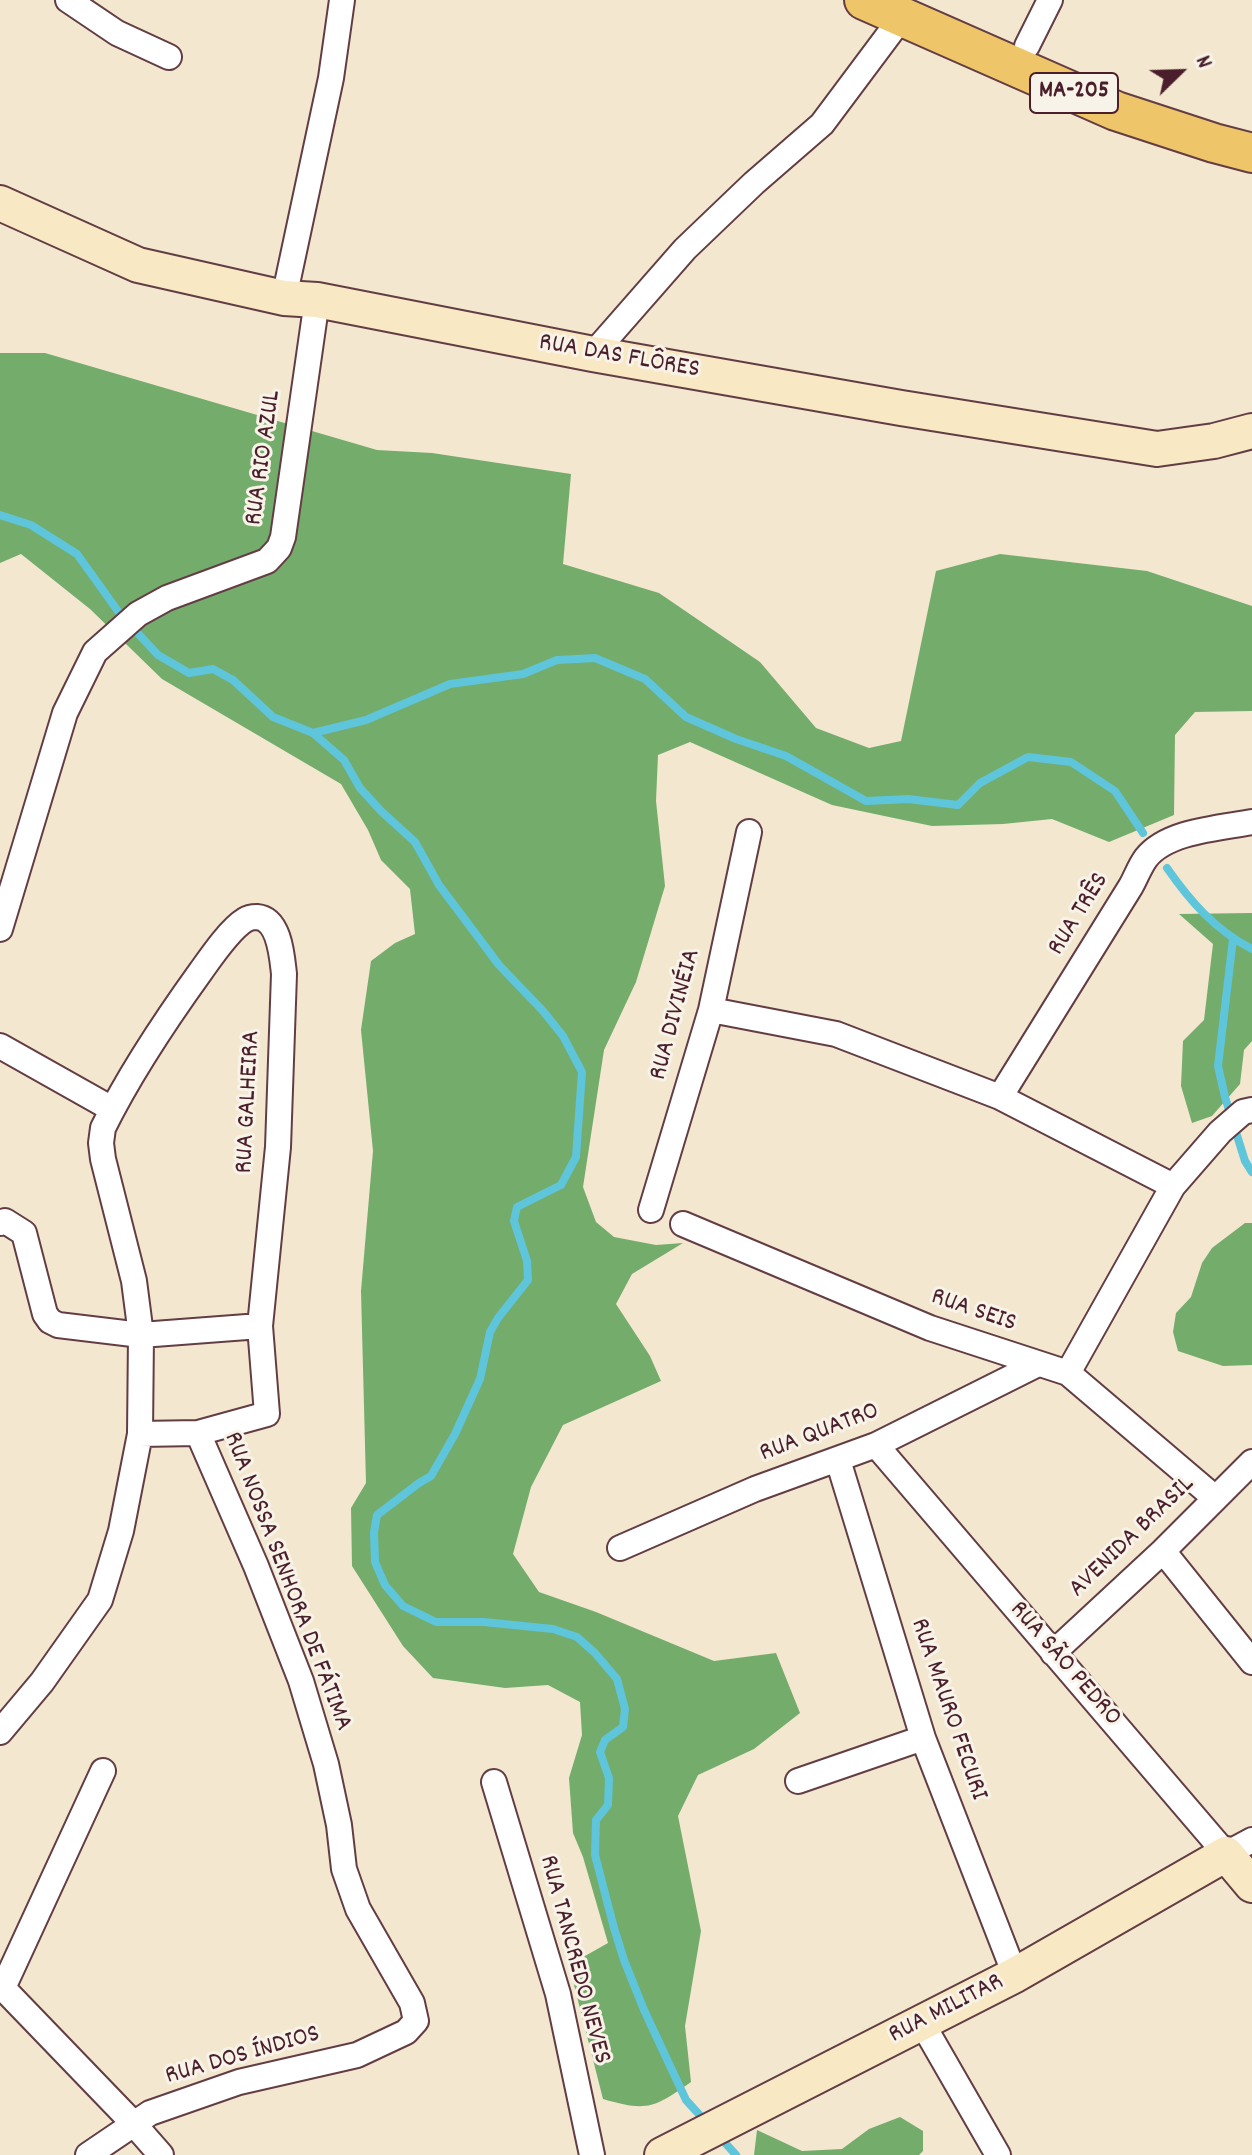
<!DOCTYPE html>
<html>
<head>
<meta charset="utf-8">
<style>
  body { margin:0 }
  #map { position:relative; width:1252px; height:2155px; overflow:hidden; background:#f3e7cf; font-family:Dekko,sans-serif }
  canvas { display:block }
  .north { position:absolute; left:1140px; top:32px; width:80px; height:80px; -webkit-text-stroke:6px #f7f3e8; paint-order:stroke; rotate:67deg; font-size:22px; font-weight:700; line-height:32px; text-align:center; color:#4a1f2b }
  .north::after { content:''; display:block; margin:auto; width:28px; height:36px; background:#4a1f2b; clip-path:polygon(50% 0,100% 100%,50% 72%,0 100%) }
</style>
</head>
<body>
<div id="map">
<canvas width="1252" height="2155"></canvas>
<div class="north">N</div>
</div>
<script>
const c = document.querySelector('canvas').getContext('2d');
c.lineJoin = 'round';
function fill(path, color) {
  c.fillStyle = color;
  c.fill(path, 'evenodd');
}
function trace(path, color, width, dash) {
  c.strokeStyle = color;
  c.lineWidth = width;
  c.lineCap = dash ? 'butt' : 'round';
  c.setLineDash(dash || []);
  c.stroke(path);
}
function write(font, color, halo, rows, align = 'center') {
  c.font = font + ' Dekko,sans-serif';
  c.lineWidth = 6;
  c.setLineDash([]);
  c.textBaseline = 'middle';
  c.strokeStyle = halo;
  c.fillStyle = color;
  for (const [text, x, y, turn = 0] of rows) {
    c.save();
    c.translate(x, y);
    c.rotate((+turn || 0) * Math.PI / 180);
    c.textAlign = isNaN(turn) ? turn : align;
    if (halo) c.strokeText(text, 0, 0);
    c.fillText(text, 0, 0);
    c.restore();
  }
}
const forest = new Path2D(`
  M 0,353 L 45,353 L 377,450 L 432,453 L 571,474 L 563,564 L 659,593 L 760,662 L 816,728 L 869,748 L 901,741 L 936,571 L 1000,554 L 1147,571 L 1252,606 L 1252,711 L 1195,712 L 1175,735 L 1174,815 L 1109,842 L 1052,819 L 1003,824 L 932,826 L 832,805 L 690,742 L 658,755 L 656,801 L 665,886 L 636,982 L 604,1050 L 583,1187 L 596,1222 L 614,1237 L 656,1245 L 683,1243 L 632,1274 L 616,1304 L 650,1356 L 661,1381 L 563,1425 L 531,1487 L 513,1554 L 539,1592 L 596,1612 L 714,1661 L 776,1653 L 800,1713 L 754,1749 L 698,1775 L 678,1816 L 701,1931 L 685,2026 L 691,2082 C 654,2108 647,2112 603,2099 L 569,1965 L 608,1943 L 583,1857 L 573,1833 L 569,1778 L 582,1735 L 580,1702 L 548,1685 L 505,1688 L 433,1678 L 403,1646 L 352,1566 L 351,1508 L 366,1483 L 361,1291 L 373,1151 L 361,1030 L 371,961 L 395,943 L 415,934 L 410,889 L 381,860 L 368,830 L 341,784 L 162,679 L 90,609 L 21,554 L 0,563 Z
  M 1252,913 L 1252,1041 L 1244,1050 L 1240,1084 L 1212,1116 L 1192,1123 L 1181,1086 L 1183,1041 L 1204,1020 L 1213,944 L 1179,914 Z
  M 1245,1223 L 1252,1223 L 1252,1365 L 1223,1366 L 1178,1351 L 1173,1332 L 1176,1313 L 1191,1297 L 1202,1263 L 1212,1248 Z
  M 900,2117 L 923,2131 L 923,2151 L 919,2155 L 754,2155 L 757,2130 L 802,2151 L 842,2149 L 869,2129 Z`);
const stream = new Path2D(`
  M 0,515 L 31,525 L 77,554 L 120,614 L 158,655 L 189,673 L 213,669 L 233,680 L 273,717 L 313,733 L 344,760 L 360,788 L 381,811 L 415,842 L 439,885 L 499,965 L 543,1011 L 563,1036 L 582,1072 L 576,1157 L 561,1185 L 517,1207 L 514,1221 L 527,1261 L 528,1280 L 498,1318 L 490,1332 L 480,1379 L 455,1434 L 431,1476 L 419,1483 L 377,1515 L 374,1532 L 375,1562 L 385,1585 L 403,1606 L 436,1622 L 484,1622 L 553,1629 L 577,1637 L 595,1653 L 617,1679 L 625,1709 L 623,1727 L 605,1740 L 600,1752 L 609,1778 L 608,1805 L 596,1820 L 595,1855 L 614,1928 L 624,1960 L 644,2010 L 686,2100 L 706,2122
  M 313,733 L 366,720 L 450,684 L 523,674 L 557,660 L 595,658 L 645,679 L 686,717 L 736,739 L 786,756 L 866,801 L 908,799 L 958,805 L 980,783 L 1028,757 L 1071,762 L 1115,791 L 1143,833
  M 1167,868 C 1190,901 1215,930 1252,949
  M 1233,939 L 1218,1066 L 1225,1097 L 1245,1161 L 1252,1172
  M 718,2135 L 736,2155`);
const street = new Path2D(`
  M 68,0 L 117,33 L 169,57
  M 1027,46 L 1050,0
  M 284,298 L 331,78 L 342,0
  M 593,354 L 685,249 L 754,183 L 822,124 L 902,17
  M 0,929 L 65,713 L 95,652 L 138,614 L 167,598 L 267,561 L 279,548 L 283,537 L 317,300
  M 711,1010 L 836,1034 L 1000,1097 L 1173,1186
  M 0,1046 L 112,1109
  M 1000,1097 L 1131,886 C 1136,877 1140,866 1146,858 C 1167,831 1220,828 1252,822
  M 651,1210 L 711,1010 L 749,832
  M 0,1223 L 5,1221 L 24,1233 L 45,1314 L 50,1321 L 58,1325 L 141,1335 L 260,1326
  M 683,1224 L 930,1328 L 1068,1373 L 1215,1498
  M 1068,1373 L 1173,1186 L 1220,1132 L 1243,1112 L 1252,1110
  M 876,1445 L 1226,1854 L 1252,1840
  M 838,1460 L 923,1738 L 1015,1975
  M 620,1548 L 755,1489 L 876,1445 L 1038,1364
  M 1163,1551 L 1252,1662
  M 1053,1653 L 1163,1551 L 1252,1462
  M 0,1732 L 42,1682 L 100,1600 L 121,1531 L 140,1434 L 141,1335 L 134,1281 L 103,1159 L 101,1143 L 103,1128 C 130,1073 165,1021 201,971 C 211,957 230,929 245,920 C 248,918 254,917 257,917 C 280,919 282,957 284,974 L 278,1147 L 260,1326 L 267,1414 L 198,1433 L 140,1434
  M 798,1781 L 923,1738
  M 494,1782 L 558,1994 L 592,2155
  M 0,1985 L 133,2123 L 161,2155
  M 3,1988 L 103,1771
  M 922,2023 L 998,2155
  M 88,2155 L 150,2113 L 239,2082 L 357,2055 L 406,2032 L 416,2021 L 412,2003 L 358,1909 L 344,1869 L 339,1825 L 326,1764 L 301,1681 L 256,1566 L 198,1433`);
const secondary = new Path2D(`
  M 0,203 L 138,265 L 284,298 L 317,300 L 593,354 L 901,408 L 1157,449 L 1214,441 L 1252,431
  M 662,2155 L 1015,1975 L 1226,1854 L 1252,1885`);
const primary = new Path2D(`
  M 864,0 L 1116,111 L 1214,143 L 1252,153`);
const shields = [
  [1074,93,88]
];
const shieldNames = [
  ["MA-205",1074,93]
];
const streetNames = [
  ["RUA DAS FLÔRES",619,358,10],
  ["RUA RIO AZUL",265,458,-82],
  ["RUA TRÊS",1080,915,-58],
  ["RUA DIVINÉIA",677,1015,-75],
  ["RUA GALHEIRA",250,1102,-87],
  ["RUA SEIS",973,1312,19],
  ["RUA QUATRO",820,1434,-21],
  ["AVENIDA BRASIL",1133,1538,-44],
  ["RUA NOSSA SENHORA DE FÁTIMA",286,1582,69],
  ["RUA SÃO PEDRO",1064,1665,49],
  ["RUA MAURO FECURI",947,1710,71],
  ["RUA TANCREDO NEVES",573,1960,75],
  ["RUA MILITAR",947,2010,-27],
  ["RUA DOS ÍNDIOS",243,2057,-16]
];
fill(forest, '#74ac6c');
trace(stream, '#5ec5da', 8);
trace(street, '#633d44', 28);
trace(secondary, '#633d44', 38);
trace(primary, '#633d44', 42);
trace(street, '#fff', 24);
trace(secondary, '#f8e8c3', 34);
trace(primary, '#eec569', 38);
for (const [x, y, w] of shields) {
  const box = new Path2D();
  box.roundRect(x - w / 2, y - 20, w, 40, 6);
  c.fillStyle = '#f7f3e8';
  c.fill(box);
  trace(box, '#4a1f2b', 2);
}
write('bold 24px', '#4a1f2b', null, shieldNames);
write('26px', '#4a1f2b', '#f7f3e8', streetNames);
</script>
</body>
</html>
